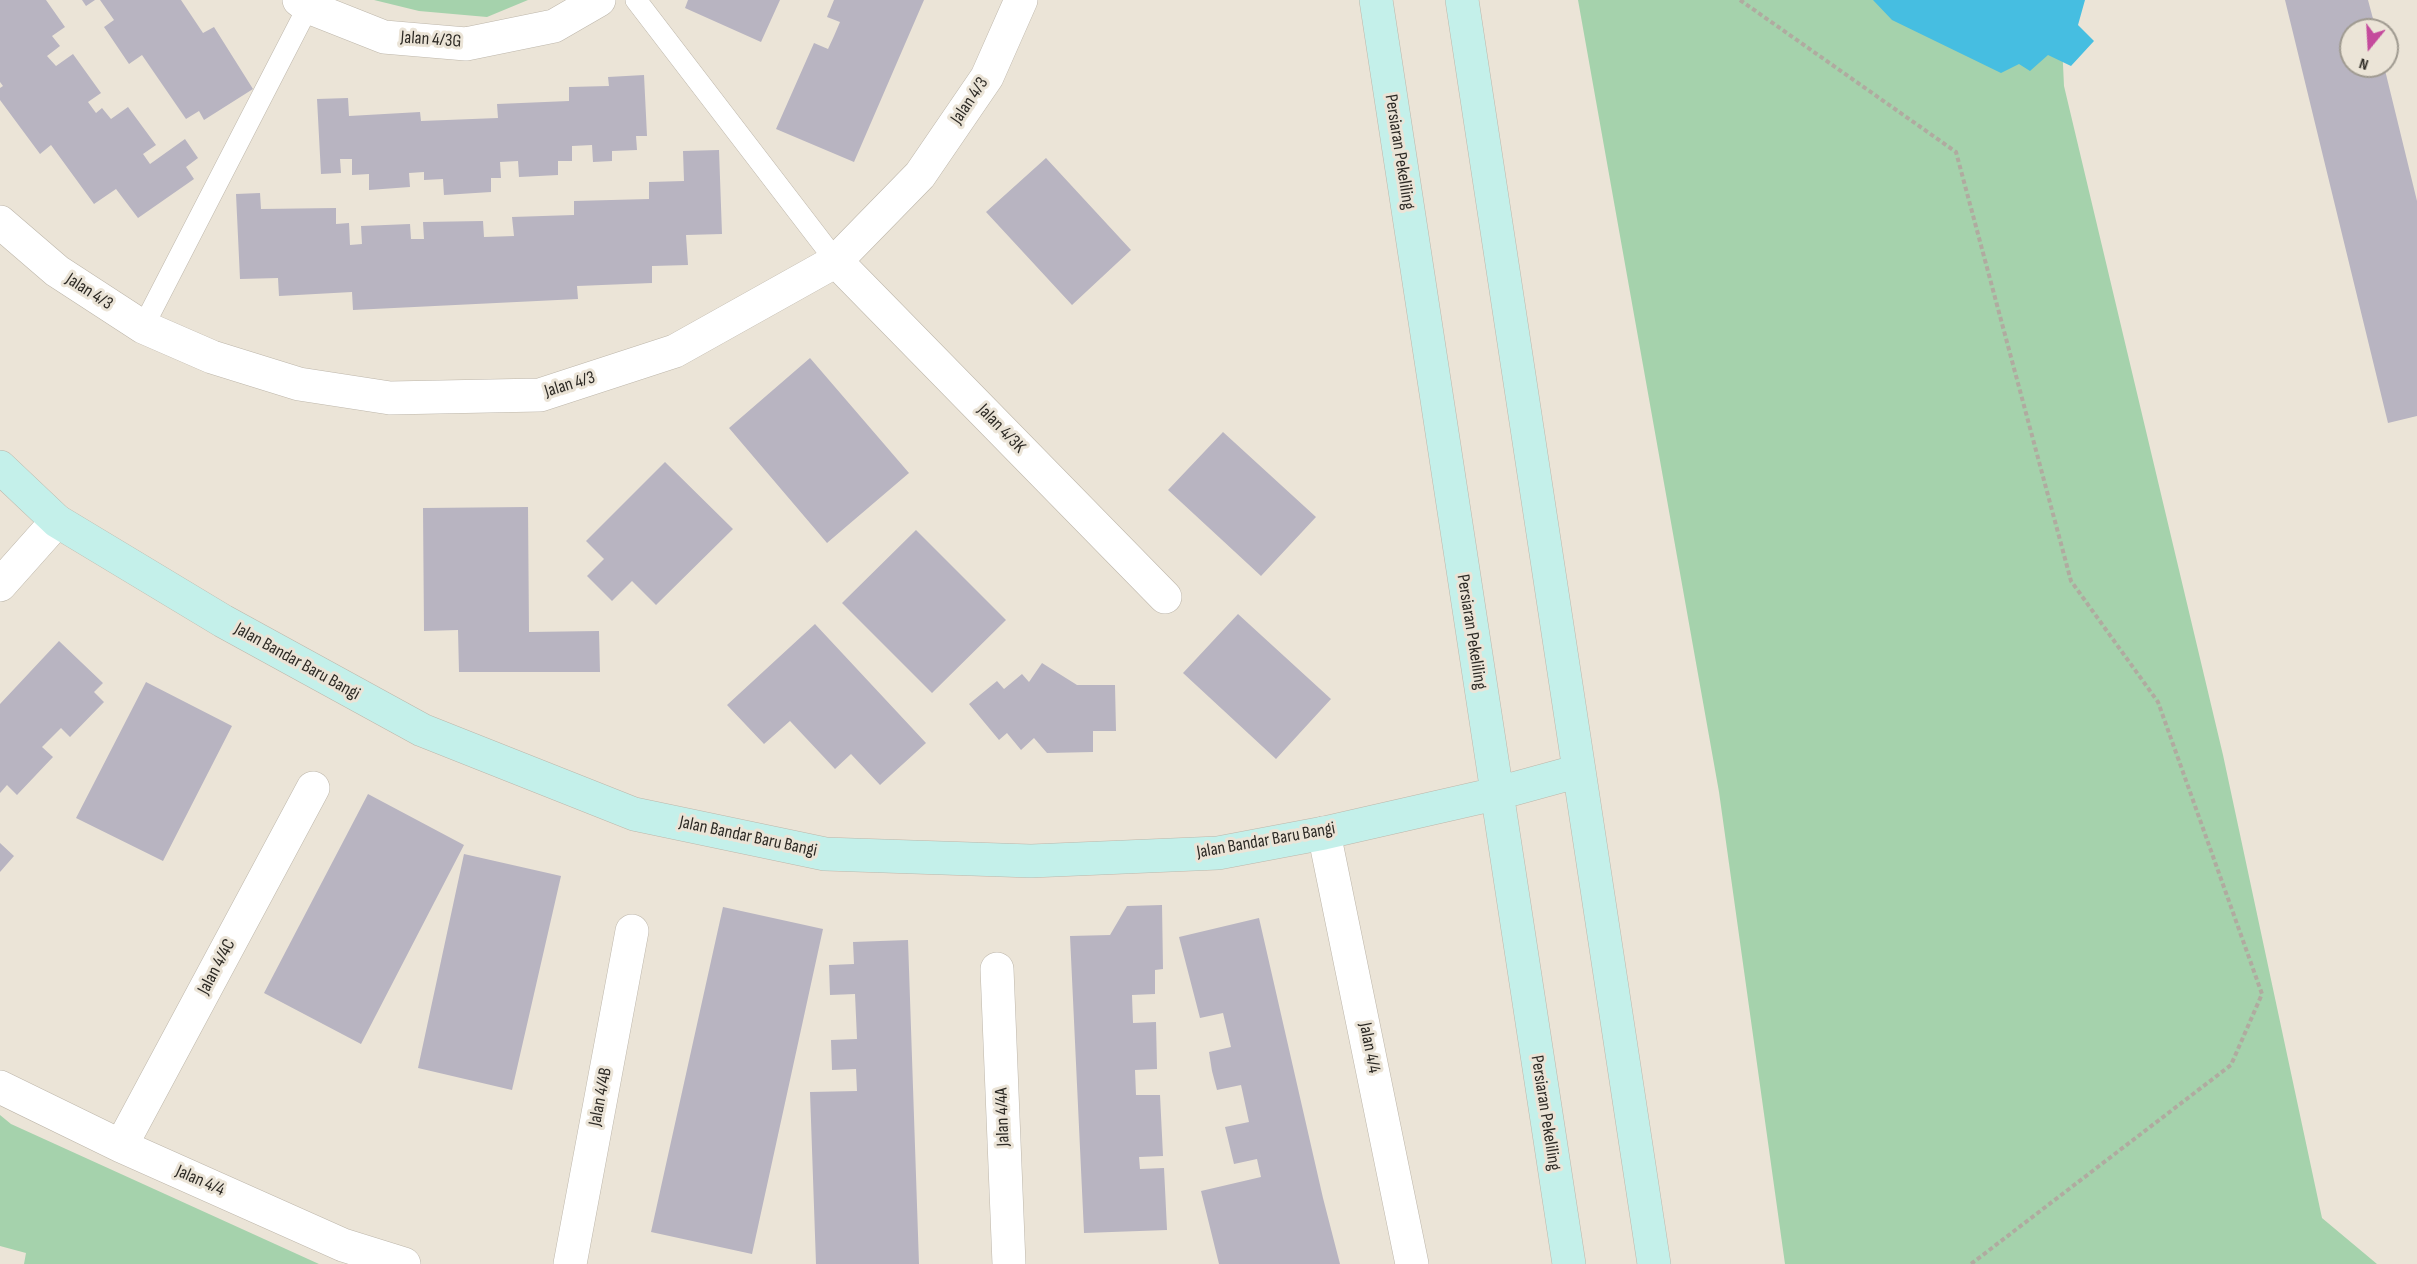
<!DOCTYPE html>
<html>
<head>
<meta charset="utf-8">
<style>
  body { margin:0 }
  #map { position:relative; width:2417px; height:1264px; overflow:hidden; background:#ebe4d7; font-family:"Sofia Sans Condensed",sans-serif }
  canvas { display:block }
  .north { position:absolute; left:2339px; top:18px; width:60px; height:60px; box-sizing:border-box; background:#ebe4d7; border:2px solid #9f9a90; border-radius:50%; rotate:198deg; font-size:16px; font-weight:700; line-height:24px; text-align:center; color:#2d2a25 }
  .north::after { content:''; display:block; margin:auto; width:21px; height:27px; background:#c44a9c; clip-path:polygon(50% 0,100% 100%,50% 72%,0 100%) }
</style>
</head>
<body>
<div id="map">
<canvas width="2417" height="1264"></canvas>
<div class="north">N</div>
</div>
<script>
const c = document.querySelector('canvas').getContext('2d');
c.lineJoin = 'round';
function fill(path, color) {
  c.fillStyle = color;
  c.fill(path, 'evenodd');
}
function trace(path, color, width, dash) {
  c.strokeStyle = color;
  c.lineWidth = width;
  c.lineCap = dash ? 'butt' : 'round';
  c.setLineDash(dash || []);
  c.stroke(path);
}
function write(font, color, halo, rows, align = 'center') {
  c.font = font + ' "Sofia Sans Condensed",sans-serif';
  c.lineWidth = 6;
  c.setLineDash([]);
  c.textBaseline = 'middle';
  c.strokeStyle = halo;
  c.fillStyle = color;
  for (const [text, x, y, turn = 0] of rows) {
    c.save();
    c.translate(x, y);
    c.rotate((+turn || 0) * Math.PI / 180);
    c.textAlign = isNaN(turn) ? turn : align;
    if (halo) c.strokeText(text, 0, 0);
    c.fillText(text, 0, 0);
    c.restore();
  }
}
const green = new Path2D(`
  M 374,0 L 528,0 L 487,17 L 419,11 Z
  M 1578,0 L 2060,0 L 2064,86 L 2223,755 L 2322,1218 L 2377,1264 L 1785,1264 L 1719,792 Z
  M 0,1115 L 11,1124 L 319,1264 L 24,1264 L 26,1253 L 0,1246 Z`);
const water = new Path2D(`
  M 1873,0 L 2085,0 L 2078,25 L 2094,41 L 2071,66 L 2048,55 L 2030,71 L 2019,64 L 2001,73 L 1892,20 Z`);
const building = new Path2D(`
  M 0,0 L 46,0 L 65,27 L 52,36 L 60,46 L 47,56 L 56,66 L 73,54 L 101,93 L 88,102 L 96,113 L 102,108 L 111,119 L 128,107 L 156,145 L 143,154 L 150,164 L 185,139 L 198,158 L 186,167 L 194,179 L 138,218 L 116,189 L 94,204 L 51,145 L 40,154 L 0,100 L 0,88 L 3,86 L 0,82 Z
  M 82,0 L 95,0 L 86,6 Z
  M 100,0 L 181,0 L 203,33 L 214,27 L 253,89 L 204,120 L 199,111 L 186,119 L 142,55 L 129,64 L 104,27 L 114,20 Z
  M 688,0 L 780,0 L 761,42 L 685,8 Z
  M 834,0 L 924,0 L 854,162 L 776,129 L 814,43 L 828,49 L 834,36 L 840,22 L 827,17 Z
  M 2285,0 L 2368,0 L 2376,30 L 2351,30 L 2351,66 L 2384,66 L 2417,201 L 2417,416 L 2388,423 Z
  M 644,75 L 647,136 L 636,136 L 637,150 L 612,151 L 612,161 L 593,162 L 592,145 L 572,146 L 572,161 L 558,161 L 558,175 L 519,177 L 518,161 L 500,162 L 501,178 L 491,178 L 491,192 L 444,195 L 443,179 L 424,180 L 424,172 L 409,173 L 410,187 L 369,190 L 369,174 L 352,175 L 352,159 L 340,159 L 341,173 L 321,174 L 317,99 L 348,98 L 349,116 L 420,112 L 421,121 L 498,118 L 497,104 L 569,101 L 569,87 L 609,86 L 608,77 Z
  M 719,150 L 722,234 L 686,235 L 688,265 L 652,266 L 652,283 L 577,286 L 578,299 L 353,310 L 352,292 L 279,296 L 278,278 L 240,279 L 236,194 L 260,193 L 261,209 L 336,208 L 336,224 L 349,223 L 350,245 L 362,244 L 361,226 L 410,224 L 411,239 L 424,239 L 423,222 L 483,221 L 484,237 L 514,236 L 512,217 L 574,215 L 574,201 L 649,199 L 649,182 L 684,181 L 683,151 Z
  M 1046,158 L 1131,250 L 1072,305 L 986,212 Z
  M 810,358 L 909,473 L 827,543 L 729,428 Z
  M 1223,432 L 1316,517 L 1261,576 L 1168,490 Z
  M 665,462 L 733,529 L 656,605 L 632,581 L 612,601 L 587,576 L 604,559 L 586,541 Z
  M 528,507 L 529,632 L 599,631 L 600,672 L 459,672 L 458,630 L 424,631 L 423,508 Z
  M 916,530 L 1006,620 L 932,693 L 842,603 Z
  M 1238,614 L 1331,699 L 1276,759 L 1183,673 Z
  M 815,624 L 926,743 L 880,785 L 851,754 L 835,769 L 790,721 L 764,744 L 727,705 Z
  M 59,641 L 103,683 L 94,692 L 104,702 L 70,737 L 61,728 L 42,747 L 53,757 L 17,795 L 7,785 L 0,793 L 0,704 Z
  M 1042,663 L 1077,685 L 1115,685 L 1116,731 L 1093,731 L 1093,752 L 1047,753 L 1034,738 L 1021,750 L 1007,733 L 999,740 L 969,704 L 997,681 L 1004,689 L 1022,674 L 1029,682 Z
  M 146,682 L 232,726 L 163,861 L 76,818 Z
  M 368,794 L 464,845 L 361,1044 L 264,993 Z
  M 0,843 L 14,856 L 0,872 Z
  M 464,854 L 561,876 L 512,1090 L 418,1068 Z
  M 1162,905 L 1163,969 L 1155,970 L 1155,994 L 1132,995 L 1133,1023 L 1156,1022 L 1157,1069 L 1135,1070 L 1136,1095 L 1160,1095 L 1163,1156 L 1139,1157 L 1140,1169 L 1164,1168 L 1167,1230 L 1084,1233 L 1070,936 L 1110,935 L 1127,906 Z
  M 723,907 L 823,929 L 752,1254 L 651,1232 Z
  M 1259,918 L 1323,1198 L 1340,1264 L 1219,1264 L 1201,1191 L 1261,1177 L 1257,1159 L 1234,1164 L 1225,1127 L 1249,1122 L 1241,1085 L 1217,1090 L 1212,1071 L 1209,1052 L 1231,1047 L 1223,1013 L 1200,1018 L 1179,937 Z
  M 908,940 L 919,1264 L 816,1264 L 810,1092 L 857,1091 L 856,1069 L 832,1070 L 831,1040 L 857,1039 L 855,994 L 830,995 L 829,965 L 854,964 L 853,942 Z`);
const path = new Path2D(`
  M 1740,0 L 1956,152 L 2071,581 L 2158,702 L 2262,994 L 2231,1065 L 1971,1264`);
const lane = new Path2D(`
  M 636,0 L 836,261
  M 143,327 L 308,7`);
const street = new Path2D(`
  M 299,0 L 308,7 L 384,37 L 466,44 L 554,26 L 599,0
  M 0,222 L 57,271 L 143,327 L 212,357 L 299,384 L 390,398 L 540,395 L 675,351 L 836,261 L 920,175 L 987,77 L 1021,0
  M 836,261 L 1165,597
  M 0,585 L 57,521
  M 1324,833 L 1412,1264
  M 997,969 L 1009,1264
  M 0,1087 L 121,1146 L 343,1245 L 404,1264
  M 121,1146 L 313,788
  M 570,1264 L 632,931`);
const secondary = new Path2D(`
  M 1376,0 L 1569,1264
  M 1462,0 L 1654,1264
  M 0,467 L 57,521 L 223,621 L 422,730 L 634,814 L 825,854 L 1031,861 L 1218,853 L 1324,833 L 1495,794 L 1579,771`);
const streetNames = [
  ["Jalan 4/3G",431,40,4],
  ["Jalan 4/3",970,101,-56],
  ["Persiaran Pekeliling",1399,152,81],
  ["Jalan 4/3",89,292,33],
  ["Jalan 4/3",570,385,-17],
  ["Jalan 4/3K",1001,429,46],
  ["Persiaran Pekeliling",1471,632,81],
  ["Jalan Bandar Baru Bangi",297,662,29],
  ["Jalan Bandar Baru Bangi",748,837,12],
  ["Jalan Bandar Baru Bangi",1266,841,-10],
  ["Jalan 4/4C",217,967,-62],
  ["Jalan 4/4",1369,1048,79],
  ["Jalan 4/4B",601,1097,-79],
  ["Persiaran Pekeliling",1545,1113,81],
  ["Jalan 4/4A",1003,1117,-92],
  ["Jalan 4/4",200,1181,24]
];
fill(green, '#a5d2ac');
fill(water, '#46bee1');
fill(building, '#b8b4c1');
trace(lane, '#bdb6aa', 22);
trace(street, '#bdb6aa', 34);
trace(secondary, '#bdb6aa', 34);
trace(path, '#b0aba0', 4, [4.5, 3]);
trace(lane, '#fff', 21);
trace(street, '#fff', 33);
trace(secondary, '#c4f0ea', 33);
write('18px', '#2d2a25', '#ebe4d7', streetNames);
</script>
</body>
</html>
